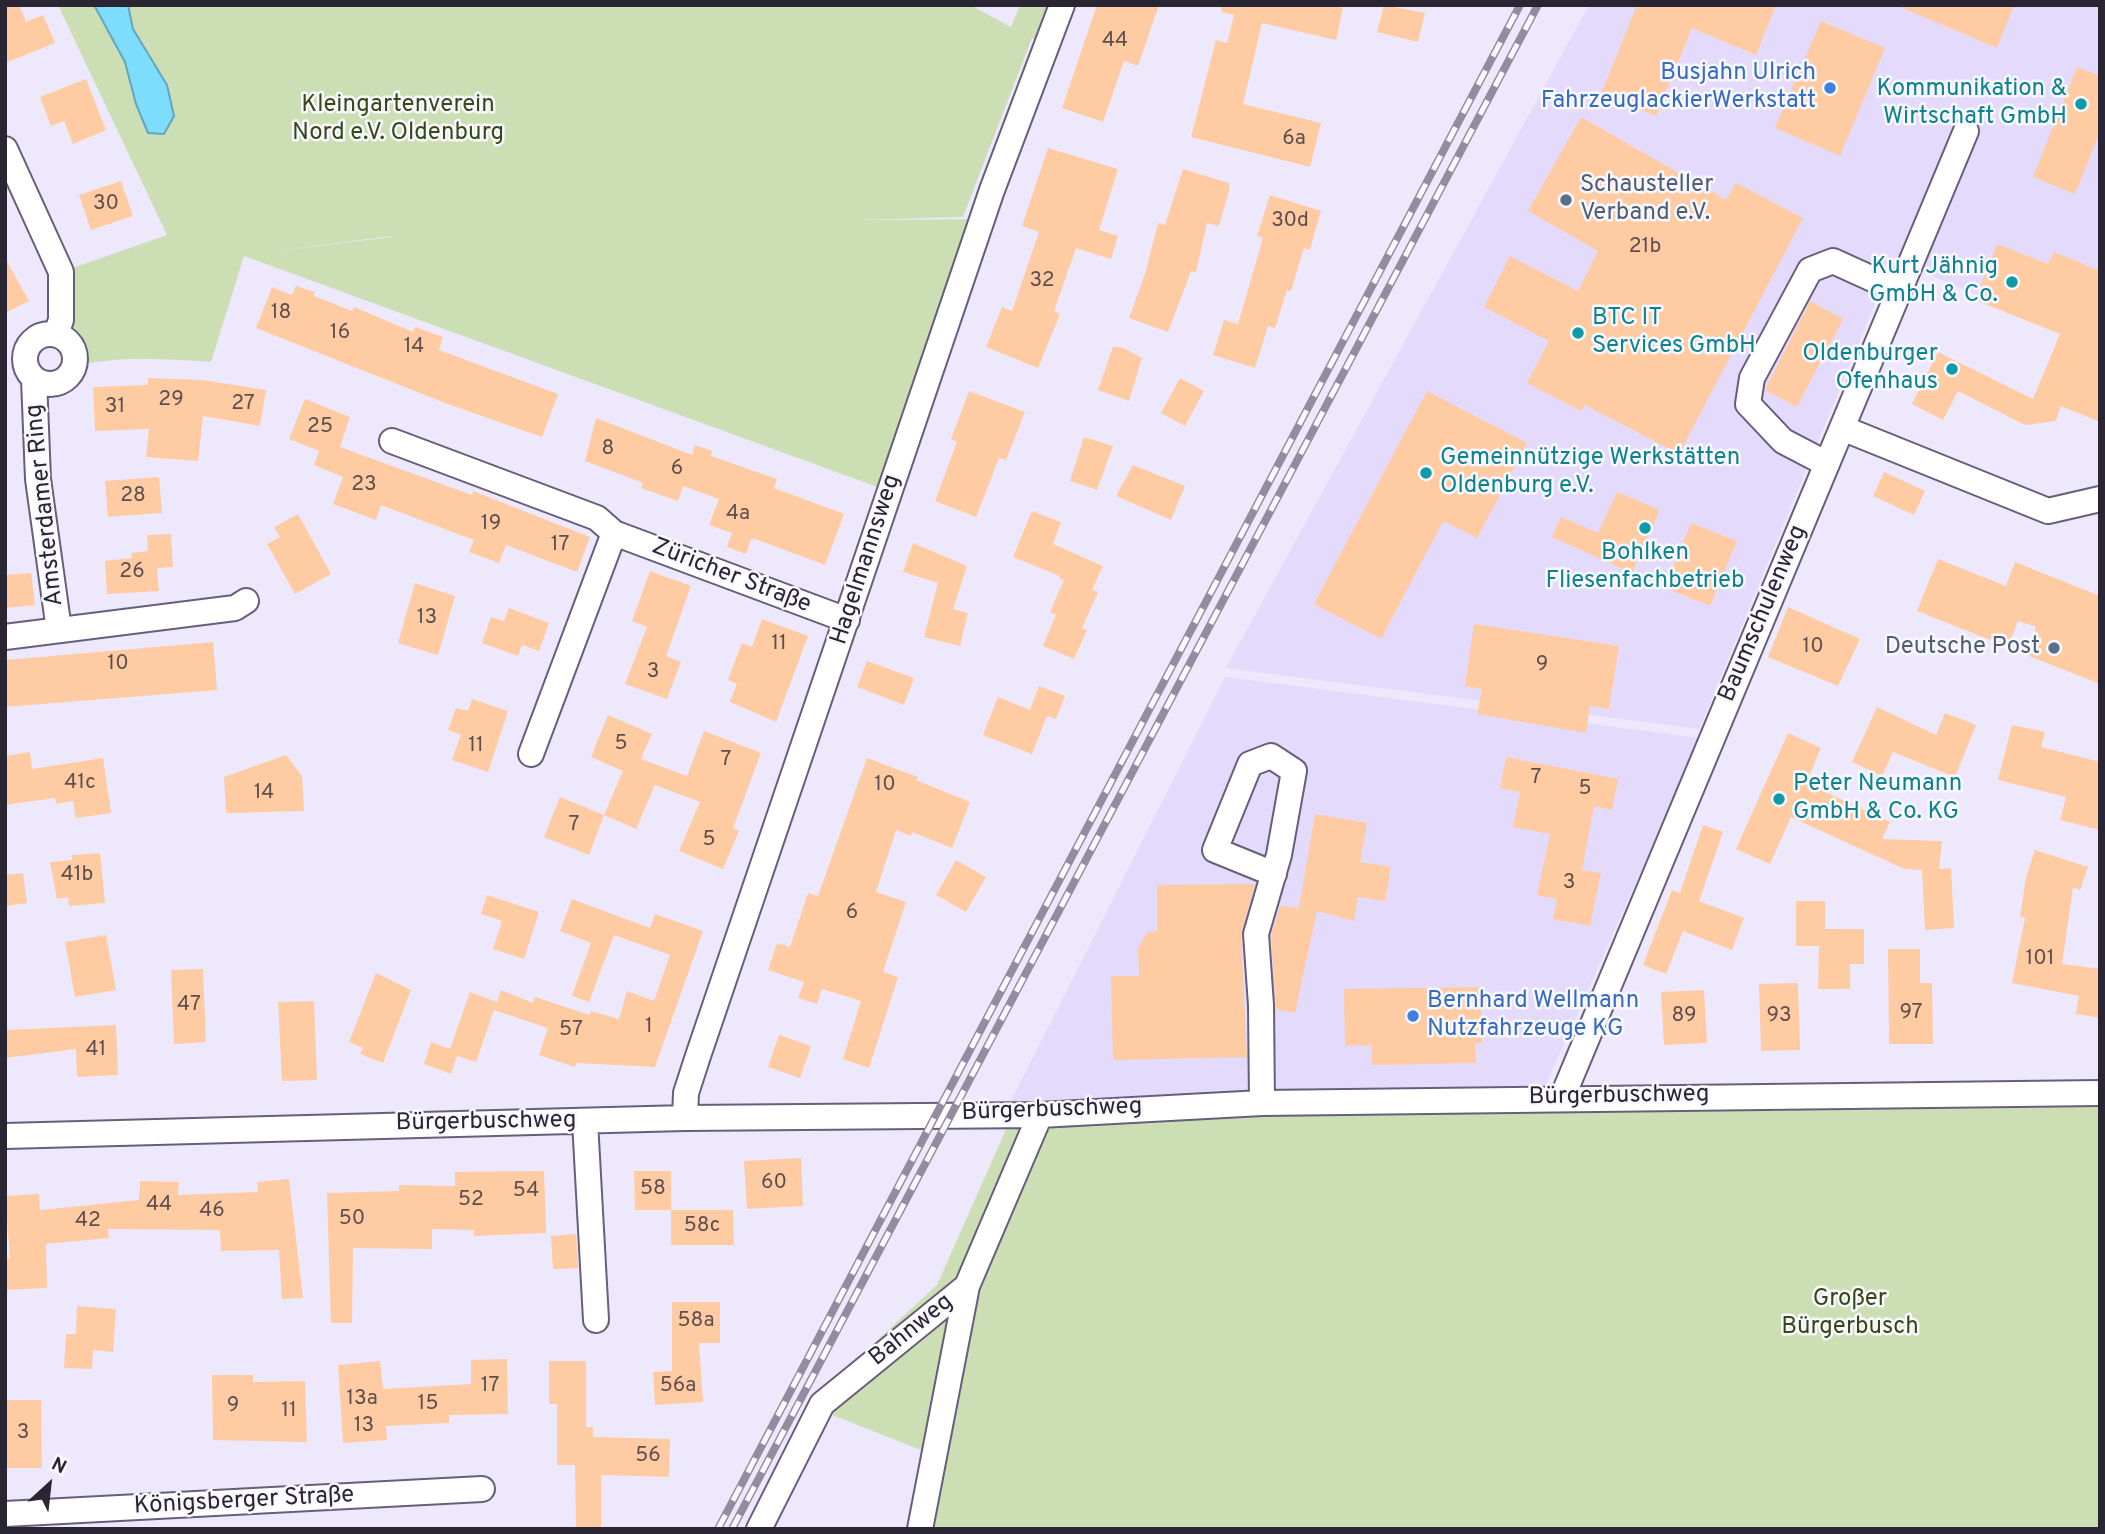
<!DOCTYPE html>
<html>
<head>
<meta charset="utf-8">
<style>
  body { margin:0 }
  #map { position:relative; width:2105px; height:1534px; overflow:hidden; background:#eee8fd; font-family:Overpass,sans-serif }
  canvas { display:block }
  .frame { position:absolute; inset:0; border:7px solid #292532; pointer-events:none }
  .north { position:absolute; left:14px; top:1450px; width:70px; height:70px; -webkit-text-stroke:5px #faf8ff; paint-order:stroke; rotate:27deg; font-size:19px; font-weight:700; line-height:28px; text-align:center; color:#292532 }
  .north::after { content:''; display:block; margin:auto; width:24px; height:32px; background:#292532; clip-path:polygon(50% 0,100% 100%,50% 72%,0 100%) }
</style>
</head>
<body>
<div id="map">
<canvas width="2105" height="1534"></canvas>
<div class="frame"></div>
<div class="north">N</div>
</div>
<script>
const c = document.querySelector('canvas').getContext('2d');
c.lineJoin = 'round';
function fill(path, color) {
  c.fillStyle = color;
  c.fill(path, 'evenodd');
}
function trace(path, color, width, dash) {
  c.strokeStyle = color;
  c.lineWidth = width;
  c.lineCap = dash ? 'butt' : 'round';
  c.setLineDash(dash || []);
  c.stroke(path);
}
function write(font, color, halo, rows, align = 'center') {
  c.font = font + ' Overpass,sans-serif';
  c.lineWidth = 5;
  c.setLineDash([]);
  c.textBaseline = 'middle';
  c.strokeStyle = halo;
  c.fillStyle = color;
  for (const [text, x, y, turn = 0] of rows) {
    c.save();
    c.translate(x, y);
    c.rotate((+turn || 0) * Math.PI / 180);
    c.textAlign = isNaN(turn) ? turn : align;
    if (halo) c.strokeText(text, 0, 0);
    c.fillText(text, 0, 0);
    c.restore();
  }
}
const built = new Path2D(`
  M 1589,5 L 2100,5 L 2100,346 L 1893,260 L 1699,729 L 1226,668 Z
  M 1225,677 L 1700,738 L 1540,1098 L 1004,1115 Z`);
const green = new Path2D(`
  M 58,5 L 94,5 L 125,62 L 136,104 L 167,85 L 133,29 L 128,5 L 970,5 L 1011,27 L 1020,5 L 1062,5 L 1047,46 L 1032,38 L 963,217 L 857,220 L 982,219 L 891,492 L 244,256 L 211,362 C 165,359 119,356 74,366 L 74,350 L 63,337 L 61,272 L 167,235 ZM 391,236 L 391,237 L 268,252 Z
  M 2100,1095 L 2100,1529 L 920,1529 L 936,1456 L 807,1405 L 937,1285 L 1008,1125 L 1040,1115 Z`);
const water = new Path2D(`
  M 94,5 L 128,5 L 133,29 L 167,85 L 174,116 L 164,134 L 148,133 L 136,104 L 125,62 Z`);
const building = new Path2D(`
  M 5,5 L 19,5 L 26,22 L 43,15 L 55,43 L 5,63 Z
  M 1097,5 L 1159,5 L 1138,66 L 1124,61 L 1103,122 L 1062,108 Z
  M 1222,5 L 1328,5 L 1343,8 L 1336,40 L 1262,23 L 1243,104 L 1321,123 L 1310,167 L 1191,137 L 1216,40 L 1227,43 L 1234,15 L 1221,12 Z
  M 1384,5 L 1425,13 L 1418,42 L 1377,32 Z
  M 1637,5 L 1776,5 L 1756,55 L 1692,28 L 1656,116 L 1601,94 Z
  M 1895,5 L 2014,5 L 1997,48 Z
  M 1821,21 L 1885,48 L 1840,156 L 1775,128 Z
  M 2077,67 L 2100,76 L 2100,132 L 2075,194 L 2033,177 Z
  M 86,79 L 106,130 L 73,144 L 64,121 L 51,126 L 40,97 Z
  M 1581,117 L 1726,200 L 1736,183 L 1803,218 L 1679,454 L 1585,405 L 1581,411 L 1527,383 L 1549,341 L 1484,307 L 1510,256 L 1578,291 L 1598,251 L 1528,211 Z
  M 1048,148 L 1118,169 L 1099,230 L 1118,236 L 1111,259 L 1076,248 L 1054,311 L 1060,314 L 1038,368 L 986,347 L 1002,307 L 1012,311 L 1039,232 L 1022,226 Z
  M 1183,169 L 1229,183 L 1229,191 L 1219,226 L 1207,223 L 1196,272 L 1191,271 L 1168,332 L 1129,318 L 1145,274 L 1158,223 L 1165,225 Z
  M 121,181 L 133,216 L 91,230 L 79,195 Z
  M 1270,195 L 1321,211 L 1310,250 L 1304,248 L 1291,291 L 1287,290 L 1275,328 L 1268,326 L 1255,368 L 1213,355 L 1224,320 L 1238,324 L 1263,238 L 1257,236 Z
  M 1997,244 L 2048,264 L 2054,252 L 2100,271 L 2100,422 L 2061,406 L 2056,421 L 2025,425 L 1958,391 L 1943,420 L 1912,404 L 1938,352 L 2033,399 L 2060,334 L 1975,300 Z
  M 5,258 L 29,301 L 5,313 Z
  M 296,286 L 315,292 L 314,296 L 352,311 L 354,307 L 413,332 L 415,327 L 443,337 L 439,350 L 558,394 L 542,437 L 445,403 L 256,328 L 272,287 L 292,295 Z
  M 1810,301 L 1843,319 L 1797,407 L 1765,390 Z
  M 1113,347 L 1122,347 L 1142,358 L 1129,401 L 1098,390 Z
  M 148,378 L 203,380 L 266,390 L 260,426 L 203,416 L 198,461 L 146,457 L 149,429 L 95,431 L 93,387 L 148,385 Z
  M 1180,378 L 1204,391 L 1185,426 L 1161,413 Z
  M 969,391 L 1025,412 L 1006,460 L 999,458 L 976,517 L 935,501 L 957,442 L 951,439 Z
  M 1427,391 L 1527,443 L 1477,538 L 1443,521 L 1381,639 L 1314,604 Z
  M 305,399 L 350,417 L 340,447 L 472,495 L 473,491 L 590,537 L 577,572 L 506,545 L 499,563 L 469,552 L 474,540 L 381,505 L 376,520 L 333,504 L 343,477 L 314,465 L 319,451 L 289,439 Z
  M 596,418 L 692,455 L 695,445 L 712,451 L 711,456 L 777,479 L 774,488 L 844,514 L 825,565 L 755,539 L 751,539 L 746,554 L 727,547 L 732,533 L 709,525 L 719,499 L 683,486 L 678,501 L 641,488 L 643,483 L 585,461 Z
  M 1084,437 L 1113,446 L 1097,490 L 1070,481 Z
  M 1133,465 L 1185,486 L 1171,520 L 1116,496 Z
  M 1884,472 L 1925,491 L 1914,515 L 1873,496 Z
  M 159,477 L 162,513 L 108,517 L 105,481 Z
  M 1617,492 L 1660,510 L 1632,573 L 1552,537 L 1561,517 L 1598,533 Z
  M 1032,511 L 1061,522 L 1053,544 L 1103,566 L 1092,590 L 1098,592 L 1082,628 L 1087,630 L 1074,659 L 1043,646 L 1056,615 L 1050,612 L 1064,580 L 1059,578 L 1060,576 L 1013,557 Z
  M 298,514 L 331,574 L 295,594 L 267,544 L 280,537 L 274,527 Z
  M 1691,523 L 1737,541 L 1710,606 L 1665,588 Z
  M 171,534 L 173,567 L 157,568 L 159,591 L 107,594 L 105,561 L 132,558 L 131,553 L 148,551 L 147,535 Z
  M 913,543 L 967,566 L 953,609 L 968,613 L 960,646 L 924,637 L 938,583 L 903,572 Z
  M 1938,559 L 2006,586 L 2015,562 L 2100,596 L 2100,684 L 2029,656 L 2036,627 L 2018,621 L 2008,647 L 1917,611 Z
  M 650,571 L 691,586 L 666,656 L 681,662 L 667,699 L 625,684 L 647,627 L 632,621 Z
  M 31,573 L 35,605 L 5,608 L 5,575 Z
  M 415,583 L 455,596 L 438,655 L 398,643 Z
  M 1788,607 L 1860,639 L 1838,686 L 1768,657 Z
  M 509,608 L 549,623 L 539,651 L 522,645 L 518,656 L 482,643 L 491,617 L 504,621 Z
  M 762,619 L 808,636 L 776,722 L 730,702 L 737,684 L 728,680 L 742,643 L 752,647 Z
  M 1474,624 L 1619,646 L 1609,709 L 1590,706 L 1586,733 L 1477,714 L 1482,689 L 1465,686 Z
  M 213,642 L 217,690 L 5,707 L 5,660 Z
  M 867,661 L 914,678 L 904,705 L 857,687 Z
  M 1039,686 L 1065,696 L 1056,719 L 1047,716 L 1032,754 L 983,735 L 998,697 L 1030,710 Z
  M 472,699 L 508,711 L 488,772 L 452,760 L 461,735 L 448,730 L 456,708 L 468,711 Z
  M 1877,707 L 1936,735 L 1945,713 L 1976,725 L 1955,777 L 1893,752 L 1882,776 L 1852,762 Z
  M 608,715 L 652,734 L 641,759 L 687,776 L 704,731 L 761,753 L 733,828 L 739,831 L 723,869 L 679,851 L 700,802 L 655,785 L 636,829 L 604,815 L 623,771 L 591,757 Z
  M 2012,725 L 2045,732 L 2041,747 L 2100,762 L 2100,830 L 2060,820 L 2066,797 L 1998,780 Z
  M 1788,733 L 1821,748 L 1806,783 L 1890,822 L 1882,839 L 1942,841 L 1939,869 L 1951,868 L 1954,928 L 1925,930 L 1922,870 L 1904,869 L 1791,817 L 1770,864 L 1736,849 Z
  M 30,752 L 32,769 L 103,758 L 111,813 L 76,818 L 73,801 L 56,804 L 55,798 L 5,805 L 5,756 Z
  M 286,755 L 302,776 L 304,811 L 226,813 L 224,777 Z
  M 1506,757 L 1618,779 L 1612,810 L 1594,806 L 1582,870 L 1601,873 L 1590,926 L 1553,919 L 1557,899 L 1537,895 L 1550,834 L 1513,827 L 1520,792 L 1500,788 Z
  M 867,758 L 918,777 L 916,780 L 970,802 L 952,848 L 912,832 L 911,836 L 896,830 L 876,892 L 906,902 L 883,972 L 898,977 L 869,1068 L 843,1059 L 861,1001 L 822,989 L 817,1004 L 798,998 L 804,982 L 768,970 L 777,943 L 790,947 L 808,893 L 818,896 Z
  M 560,797 L 604,815 L 589,855 L 544,837 Z
  M 1315,814 L 1367,823 L 1360,862 L 1391,867 L 1385,901 L 1358,897 L 1354,921 L 1317,911 L 1295,1013 L 1276,1009 L 1271,936 L 1280,906 L 1299,908 Z
  M 1703,825 L 1723,832 L 1699,901 L 1744,918 L 1732,950 L 1683,931 L 1666,974 L 1643,965 L 1672,890 L 1680,893 Z
  M 2035,850 L 2088,867 L 2080,890 L 2073,887 L 2062,964 L 2100,969 L 2100,1018 L 2076,1014 L 2079,996 L 2012,983 L 2025,918 L 2020,917 L 2026,877 Z
  M 100,853 L 105,903 L 69,906 L 68,897 L 57,899 L 50,862 L 72,860 L 72,855 Z
  M 956,860 L 986,877 L 966,912 L 936,895 Z
  M 23,873 L 27,903 L 5,906 L 5,875 Z
  M 1255,884 L 1241,935 L 1247,1057 L 1113,1060 L 1111,976 L 1139,976 L 1138,949 L 1147,932 L 1157,931 L 1157,885 Z
  M 487,895 L 539,912 L 524,959 L 493,949 L 502,921 L 481,914 Z
  M 572,899 L 650,928 L 655,914 L 703,931 L 655,1067 L 576,1063 L 575,1067 L 539,1055 L 548,1028 L 494,1010 L 476,1062 L 457,1056 L 451,1074 L 424,1064 L 431,1042 L 450,1049 L 470,992 L 497,1002 L 501,990 L 533,1003 L 535,997 L 590,1015 L 591,1011 L 619,1019 L 627,991 L 654,1001 L 670,955 L 614,935 L 589,1002 L 572,996 L 591,943 L 560,931 Z
  M 1796,901 L 1825,901 L 1825,929 L 1864,929 L 1864,964 L 1850,964 L 1850,989 L 1818,989 L 1819,946 L 1796,946 Z
  M 106,935 L 116,990 L 75,997 L 65,942 Z
  M 1888,949 L 1920,949 L 1920,983 L 1932,983 L 1933,1044 L 1889,1044 Z
  M 203,969 L 206,1042 L 174,1044 L 171,970 Z
  M 376,973 L 411,990 L 383,1063 L 360,1054 L 363,1048 L 349,1042 Z
  M 1798,983 L 1800,1050 L 1761,1051 L 1759,984 Z
  M 1481,987 L 1482,1043 L 1475,1043 L 1476,1063 L 1372,1065 L 1372,1045 L 1345,1046 L 1344,989 Z
  M 1704,990 L 1707,1043 L 1664,1045 L 1661,992 Z
  M 314,1001 L 317,1080 L 282,1081 L 278,1002 Z
  M 116,1025 L 118,1075 L 77,1077 L 76,1049 L 5,1058 L 5,1030 Z
  M 779,1035 L 811,1046 L 800,1078 L 768,1067 Z
  M 801,1158 L 803,1206 L 747,1209 L 744,1161 Z
  M 544,1171 L 546,1233 L 474,1236 L 474,1230 L 432,1229 L 432,1249 L 353,1248 L 352,1323 L 331,1323 L 327,1193 L 399,1191 L 399,1185 L 455,1186 L 455,1172 Z
  M 634,1171 L 671,1171 L 671,1210 L 635,1210 Z
  M 289,1179 L 303,1298 L 282,1299 L 279,1250 L 221,1251 L 220,1230 L 108,1229 L 109,1238 L 46,1244 L 47,1288 L 5,1290 L 5,1259 L 10,1258 L 5,1196 L 39,1194 L 40,1210 L 139,1200 L 140,1181 L 179,1182 L 178,1195 L 258,1192 L 257,1182 Z
  M 671,1210 L 733,1210 L 734,1245 L 671,1245 Z
  M 576,1234 L 578,1268 L 553,1269 L 551,1236 Z
  M 672,1302 L 720,1302 L 720,1343 L 699,1343 L 703,1402 L 655,1405 L 653,1372 L 672,1371 Z
  M 77,1306 L 116,1309 L 113,1352 L 93,1350 L 92,1369 L 64,1368 L 66,1334 L 76,1334 Z
  M 507,1359 L 508,1414 L 449,1415 L 449,1423 L 386,1426 L 387,1440 L 343,1443 L 338,1365 L 380,1361 L 383,1389 L 471,1384 L 471,1360 Z
  M 549,1361 L 586,1361 L 586,1427 L 593,1427 L 593,1437 L 670,1439 L 669,1477 L 601,1475 L 601,1529 L 576,1529 L 575,1465 L 557,1465 L 557,1404 L 549,1404 Z
  M 212,1375 L 253,1375 L 253,1382 L 305,1381 L 307,1442 L 213,1440 Z
  M 5,1400 L 41,1400 L 42,1468 L 5,1468 Z`);
const minor = new Path2D(`
  M 5,149 L 61,272 L 61,320 L 56,334
  M25 359a25 25 0 1 1 50 0a25 25 0 1 1-50 0Z
  M 34,379 L 38,479 L 59,630
  M 1842,428 L 2048,511 L 2100,499
  M 392,441 L 597,518 L 614,533 L 847,620
  M 1827,464 L 1783,441 L 1748,404 L 1752,378 L 1810,270 L 1833,261 L 1899,291
  M 5,637 L 235,608 L 246,601
  M 531,754 L 614,533
  M 1562,1098 L 1966,131
  M 1262,1103 L 1261,1005 L 1256,934 L 1279,855 L 1294,771 L 1271,756 L 1250,764 L 1215,850 L 1274,874
  M 685,1118 L 686,1093 L 698,1056 L 992,190 L 1062,5
  M 585,1121 L 596,1320
  M 5,1136 L 685,1118 L 1040,1115 L 1262,1103 L 2100,1093
  M 5,1514 L 482,1489
  M 759,1529 L 822,1404 L 967,1286 L 1040,1115
  M 920,1529 L 967,1286`);
const rail = new Path2D(`
  M 718,1529 L 1520,5
  M 732,1529 L 1538,5`);
const markers = [
  [1830,88,7,"#3f7fe0"],
  [2081,104,7,"#0f9aa8"],
  [1566,200,7,"#5c6f8a"],
  [2012,282,7,"#0f9aa8"],
  [1578,333,7,"#0f9aa8"],
  [1952,369,7,"#0f9aa8"],
  [1426,473,7,"#0f9aa8"],
  [1645,528,7,"#0f9aa8"],
  [2054,648,7,"#5c6f8a"],
  [1779,799,7,"#0f9aa8"],
  [1413,1016,7,"#3f7fe0"]
];
const numberNames = [
  ["44",1115,42],
  ["6a",1294,140],
  ["30",106,205],
  ["30d",1290,222],
  ["21b",1645,248],
  ["32",1042,282],
  ["18",281,314],
  ["16",340,334],
  ["14",414,348],
  ["29",171,401],
  ["27",243,405],
  ["31",115,408],
  ["25",320,428],
  ["8",608,450],
  ["6",677,470],
  ["23",364,486],
  ["28",133,497],
  ["4a",738,515],
  ["19",491,525],
  ["17",560,546],
  ["26",132,573],
  ["13",427,619],
  ["11",779,645],
  ["10",1813,648],
  ["10",118,665],
  ["9",1542,666],
  ["3",653,673],
  ["5",621,745],
  ["11",476,747],
  ["7",726,761],
  ["7",1536,779],
  ["41c",80,784],
  ["10",885,786],
  ["5",1585,790],
  ["14",264,794],
  ["7",574,826],
  ["5",709,841],
  ["41b",77,876],
  ["3",1569,884],
  ["6",852,914],
  ["101",2040,960],
  ["47",189,1006],
  ["97",1911,1014],
  ["89",1684,1017],
  ["93",1779,1017],
  ["1",649,1028],
  ["57",571,1031],
  ["41",96,1051],
  ["60",774,1184],
  ["58",653,1190],
  ["54",526,1192],
  ["52",471,1201],
  ["44",159,1206],
  ["46",212,1212],
  ["50",352,1220],
  ["42",88,1222],
  ["58c",702,1227],
  ["58a",696,1322],
  ["17",490,1387],
  ["56a",678,1387],
  ["13a",362,1400],
  ["15",428,1405],
  ["9",233,1407],
  ["11",289,1412],
  ["13",364,1427],
  ["3",23,1434],
  ["56",648,1457]
];
const shopNames = [
  ["Busjahn Ulrich",1816,74],
  ["FahrzeuglackierWerkstatt",1816,102],
  ["Bernhard Wellmann",1427,1002,"left"],
  ["Nutzfahrzeuge KG",1427,1030,"left"]
];
const cultureNames = [
  ["Kommunikation &",2067,90],
  ["Wirtschaft GmbH",2067,118],
  ["Kurt Jähnig",1998,268],
  ["GmbH & Co.",1998,296],
  ["BTC IT",1592,319,"left"],
  ["Services GmbH",1592,347,"left"],
  ["Oldenburger",1938,355],
  ["Ofenhaus",1938,383],
  ["Gemeinnützige Werkstätten",1440,459,"left"],
  ["Oldenburg e.V.",1440,487,"left"],
  ["Bohlken",1645,554,"center"],
  ["Fliesenfachbetrieb",1645,582,"center"],
  ["Peter Neumann",1793,785,"left"],
  ["GmbH & Co. KG",1793,813,"left"]
];
const parkNames = [
  ["Kleingartenverein",398,106],
  ["Nord e.V. Oldenburg",398,134],
  ["Großer",1850,1300],
  ["Bürgerbusch",1850,1328]
];
const serviceNames = [
  ["Schausteller",1580,186],
  ["Verband e.V.",1580,214],
  ["Deutsche Post",2040,648,"right"]
];
const streetNames = [
  ["Amsterdamer Ring",46,505,-96],
  ["Hagelmannsweg",867,560,-72],
  ["Züricher Straße",731,577,21],
  ["Baumschulenweg",1764,614,-67],
  ["Bürgerbuschweg",1619,1097,-1],
  ["Bürgerbuschweg",1052,1111,-2],
  ["Bürgerbuschweg",486,1123,-1],
  ["Bahnweg",912,1331,-39],
  ["Königsberger Straße",244,1502,-3]
];
fill(built, '#e4dafb');
fill(green, '#ccdfb4');
fill(water, '#7edcfc');
trace(water, '#64a5bf', 2);
fill(building, '#fecba2');
trace(minor, '#675e7b', 28);
trace(minor, '#fff', 24);
trace(rail, '#928c9e', 8);
trace(rail, '#faf8ff', 5, [16]);
for (const [x, y, r, color] of markers) {
  const dot = new Path2D();
  dot.arc(x, y, r, 0, 2 * Math.PI);
  c.fillStyle = color;
  c.fill(dot);
  trace(dot, '#faf8ff', 2.5);
}
write('21px', '#5e4e4e', null, numberNames);
write('24px', '#366cbe', '#faf8ff', shopNames, 'right');
write('24px', '#0d838f', '#faf8ff', cultureNames, 'right');
write('24px', '#354816', '#faf8ff', parkNames);
write('24px', '#4e5e75', '#faf8ff', serviceNames, 'left');
write('24px', '#292532', '#faf8ff', streetNames);
</script>
</body>
</html>
